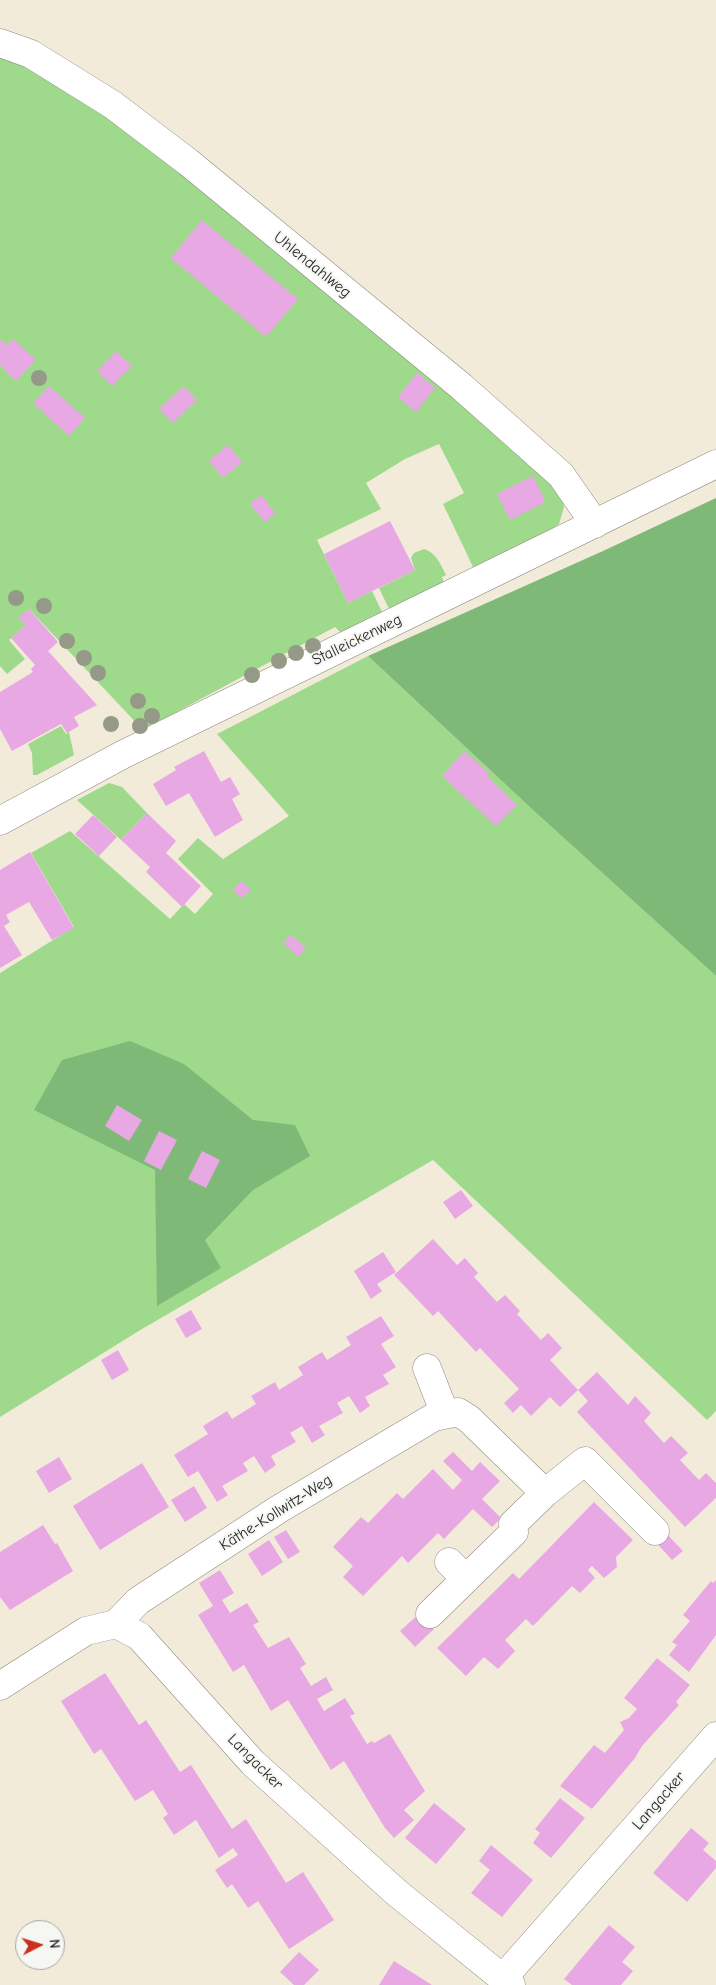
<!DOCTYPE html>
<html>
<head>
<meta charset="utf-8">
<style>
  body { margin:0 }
  #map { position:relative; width:716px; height:1985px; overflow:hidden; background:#f3ebda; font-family:"Comic Neue",sans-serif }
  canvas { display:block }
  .north { position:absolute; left:15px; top:1920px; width:50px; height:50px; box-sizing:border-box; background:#f6f6f2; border:1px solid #a5a5a2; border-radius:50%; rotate:85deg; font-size:14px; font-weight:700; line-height:20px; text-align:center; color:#2b2b2b }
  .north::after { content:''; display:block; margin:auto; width:18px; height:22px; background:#c8321e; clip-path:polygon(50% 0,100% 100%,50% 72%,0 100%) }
</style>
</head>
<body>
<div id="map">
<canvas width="716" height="1985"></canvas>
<div class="north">N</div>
</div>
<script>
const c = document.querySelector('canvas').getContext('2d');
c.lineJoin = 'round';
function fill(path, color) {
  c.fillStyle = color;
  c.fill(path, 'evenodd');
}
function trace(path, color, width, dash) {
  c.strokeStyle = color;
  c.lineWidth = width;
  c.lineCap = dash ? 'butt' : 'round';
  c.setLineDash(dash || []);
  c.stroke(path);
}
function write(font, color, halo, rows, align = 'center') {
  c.font = font + ' "Comic Neue",sans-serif';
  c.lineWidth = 4;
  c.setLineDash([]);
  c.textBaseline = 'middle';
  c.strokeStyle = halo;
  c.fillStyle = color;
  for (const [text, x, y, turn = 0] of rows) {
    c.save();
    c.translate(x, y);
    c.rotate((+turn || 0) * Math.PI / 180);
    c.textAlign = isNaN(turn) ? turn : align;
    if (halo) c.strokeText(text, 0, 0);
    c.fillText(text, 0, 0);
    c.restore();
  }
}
const green = new Path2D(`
  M 0,55 L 9,58 L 188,162 L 560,491 L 564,507 L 559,524 L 530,543 L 475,571 L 443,504 L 464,493 L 439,444 L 405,459 L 366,483 L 381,509 L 317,540 L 348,603 L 372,591 L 383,614 L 342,634 L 335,627 L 143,730 L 29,609 L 19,618 L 26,625 L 9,640 L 25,659 L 7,674 L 0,666 Z
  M 424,549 C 436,553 440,563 446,575 L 442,577 L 444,583 L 389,609 L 379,588 L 415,570 L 411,558 L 414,553 Z
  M 368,656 L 534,811 L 716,976 L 716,1411 L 707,1420 L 433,1160 L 142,1329 L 0,1417 L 0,973 L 74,927 L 31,853 L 70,831 L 170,919 L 184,904 L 195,914 L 213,894 L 178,859 L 198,838 L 223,859 L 289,816 L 217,734 Z
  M 61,726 L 66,734 L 69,732 L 74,755 L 37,775 L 33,775 L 32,753 L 28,744 Z
  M 109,783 L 122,787 L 147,813 L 121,840 L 77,800 Z`);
const forest = new Path2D(`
  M 716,498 L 716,976 L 534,811 L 368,656 L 603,551 Z
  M 130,1041 L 184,1064 L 253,1120 L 295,1125 L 310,1156 L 253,1190 L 205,1240 L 221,1268 L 157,1306 L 155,1170 L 34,1110 L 62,1060 Z`);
const building = new Path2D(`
  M 202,220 L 298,299 L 266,337 L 171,258 Z
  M 0,339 L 7,345 L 13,339 L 36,360 L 16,381 L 0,365 Z
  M 116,351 L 132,366 L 112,386 L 97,371 Z
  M 417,373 L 435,388 L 416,412 L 398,397 Z
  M 49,386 L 85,418 L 69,436 L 33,403 Z
  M 184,386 L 197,400 L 173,423 L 159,409 Z
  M 228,445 L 242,462 L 223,478 L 209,461 Z
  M 533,476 L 543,496 L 544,503 L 510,520 L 497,494 Z
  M 261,495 L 275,513 L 265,522 L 250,504 Z
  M 390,521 L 415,570 L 348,603 L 324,554 Z
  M 29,609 L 58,642 L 48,651 L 97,705 L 74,717 L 79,726 L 67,733 L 61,724 L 12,751 L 0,729 L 0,692 L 33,672 L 31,669 L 35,665 L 11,638 L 26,625 L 18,618 Z
  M 204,751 L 221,782 L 230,777 L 240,794 L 232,799 L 243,820 L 215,837 L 189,793 L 166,806 L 153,784 L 176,770 L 174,767 Z
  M 464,751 L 489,773 L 487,776 L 517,805 L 496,826 L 442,776 Z
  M 147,813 L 176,841 L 166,853 L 201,886 L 182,907 L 146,872 L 150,867 L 121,840 Z
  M 93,815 L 117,837 L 99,856 L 75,834 Z
  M 30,852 L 74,928 L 52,940 L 29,902 L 6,915 L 10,922 L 4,926 L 22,955 L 0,968 L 0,870 Z
  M 241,881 L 251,890 L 242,898 L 233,890 Z
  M 291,935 L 306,948 L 298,957 L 283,943 Z
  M 117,1105 L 142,1120 L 129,1141 L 105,1126 Z
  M 159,1131 L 177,1140 L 161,1170 L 144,1161 Z
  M 202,1151 L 220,1160 L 206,1188 L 188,1179 Z
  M 461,1190 L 473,1206 L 455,1219 L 443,1202 Z
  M 433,1239 L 457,1265 L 465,1258 L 478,1273 L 474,1277 L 497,1302 L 505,1295 L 520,1311 L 517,1314 L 541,1340 L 548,1333 L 562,1348 L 550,1360 L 578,1390 L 560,1407 L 550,1397 L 531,1416 L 521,1405 L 513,1413 L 504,1403 L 519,1389 L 480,1348 L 476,1352 L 438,1311 L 433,1316 L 394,1275 Z
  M 383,1252 L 396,1272 L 377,1284 L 382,1291 L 371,1299 L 354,1271 Z
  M 191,1310 L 202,1329 L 186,1338 L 175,1319 Z
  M 381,1316 L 394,1336 L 381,1344 L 396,1367 L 383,1375 L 389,1384 L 365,1397 L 370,1406 L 360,1413 L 349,1396 L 337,1403 L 343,1413 L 319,1426 L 325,1435 L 312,1443 L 302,1426 L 290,1433 L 296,1442 L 271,1456 L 276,1465 L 265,1473 L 254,1456 L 243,1463 L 248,1471 L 222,1486 L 228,1495 L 217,1502 L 198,1471 L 188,1477 L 174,1455 L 208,1434 L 203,1426 L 227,1411 L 232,1419 L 256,1404 L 251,1396 L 275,1382 L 279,1390 L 303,1375 L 298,1367 L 322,1352 L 327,1360 L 351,1345 L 346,1337 Z
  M 118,1350 L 129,1370 L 112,1380 L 101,1360 Z
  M 597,1372 L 628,1405 L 635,1396 L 651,1413 L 644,1421 L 664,1443 L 671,1436 L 688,1453 L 680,1460 L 699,1480 L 706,1473 L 716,1483 L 716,1498 L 685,1527 L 577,1412 L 588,1401 L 578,1390 Z
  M 453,1452 L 472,1471 L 480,1462 L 500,1481 L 482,1499 L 501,1518 L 492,1527 L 473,1509 L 444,1539 L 438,1533 L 408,1563 L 402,1556 L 363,1596 L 343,1577 L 353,1566 L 333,1547 L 361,1517 L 368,1523 L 397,1493 L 403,1499 L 433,1469 L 453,1490 L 462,1480 L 443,1461 Z
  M 59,1457 L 72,1479 L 49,1493 L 36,1471 Z
  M 142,1463 L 169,1507 L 100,1550 L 73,1506 Z
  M 194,1486 L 207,1508 L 185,1522 L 171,1500 Z
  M 594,1502 L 633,1540 L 616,1557 L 617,1567 L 604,1578 L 592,1566 L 588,1570 L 595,1578 L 580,1593 L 572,1586 L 533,1626 L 526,1619 L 505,1640 L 515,1651 L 498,1669 L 484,1657 L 466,1676 L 437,1648 L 513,1573 L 519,1579 Z
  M 43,1525 L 55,1544 L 57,1543 L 73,1571 L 10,1610 L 0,1597 L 0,1552 Z
  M 286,1530 L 300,1552 L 288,1559 L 274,1537 Z
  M 664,1531 L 683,1551 L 672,1560 L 654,1540 Z
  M 269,1540 L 283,1562 L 262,1576 L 248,1554 Z
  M 220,1570 L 234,1593 L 222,1600 L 230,1613 L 247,1603 L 259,1622 L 253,1625 L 268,1648 L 289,1637 L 306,1664 L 300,1668 L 311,1686 L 326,1677 L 333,1690 L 317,1699 L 324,1711 L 345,1698 L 355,1714 L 350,1716 L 367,1744 L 372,1741 L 374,1743 L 390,1734 L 425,1791 L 404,1810 L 414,1820 L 394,1838 L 385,1828 L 344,1761 L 331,1770 L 288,1700 L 271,1711 L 244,1665 L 233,1672 L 198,1615 L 213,1606 L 199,1583 Z
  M 716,1580 L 716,1635 L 689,1672 L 669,1655 L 677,1645 L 672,1642 L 690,1621 L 683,1615 L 711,1581 L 713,1583 Z
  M 419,1614 L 434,1629 L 415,1647 L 400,1631 Z
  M 657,1658 L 690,1685 L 676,1702 L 679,1705 L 642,1746 L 635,1758 L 592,1809 L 560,1786 L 594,1745 L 605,1753 L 624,1730 L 620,1722 L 629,1718 L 637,1709 L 624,1698 Z
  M 105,1673 L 139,1725 L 146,1720 L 180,1772 L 191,1765 L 232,1829 L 246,1819 L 286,1883 L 303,1872 L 334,1920 L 289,1949 L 258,1901 L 248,1908 L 232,1884 L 227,1888 L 215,1870 L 238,1855 L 233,1848 L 219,1858 L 196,1820 L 174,1835 L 163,1818 L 168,1814 L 153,1790 L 135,1801 L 101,1749 L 94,1754 L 61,1701 Z
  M 560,1798 L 585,1818 L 551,1858 L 533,1843 L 540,1833 L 535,1829 Z
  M 434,1803 L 466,1829 L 436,1864 L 405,1838 Z
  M 691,1828 L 709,1843 L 703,1850 L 716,1861 L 716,1868 L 687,1902 L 653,1873 Z
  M 491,1845 L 533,1880 L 502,1917 L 471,1893 L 490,1870 L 479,1861 Z
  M 609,1925 L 635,1947 L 622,1962 L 633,1971 L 621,1985 L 572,1985 L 564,1979 Z
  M 299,1952 L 319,1970 L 304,1985 L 294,1985 L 280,1972 Z
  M 394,1961 L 432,1985 L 379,1985 Z`);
const minor = new Path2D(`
  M 0,43 L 31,54 L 113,105 L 188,162 L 462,387 L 561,475 L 595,524
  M 0,821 L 122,755 L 716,464
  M 427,1368 L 445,1414
  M 449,1562 L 466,1579
  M 430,1614 L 514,1532 L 513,1524 L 545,1493 L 585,1461 L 655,1531
  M 116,1624 L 138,1601 L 279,1509 L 434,1417 L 458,1412 L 469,1419 L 545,1493
  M 0,1686 L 86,1631 L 116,1624 L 139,1636 L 253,1763 L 397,1893 L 511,1985
  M 503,1978 L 716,1736`);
const trees = [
  [39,378],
  [16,598],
  [44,606],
  [67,641],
  [313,646],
  [296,653],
  [84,658],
  [279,661],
  [98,673],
  [252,675],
  [138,701],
  [152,716],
  [111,724],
  [140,726]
];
const streetNames = [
  ["Uhlendahlweg",312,265,39],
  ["Stalleickenweg",357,640,-26],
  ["Käthe-Kollwitz-Weg",276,1513,-32],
  ["Langacker",255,1762,45],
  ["Langacker",659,1801,-49]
];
fill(green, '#9fd98c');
fill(forest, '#7fb978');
fill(building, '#e8a8e4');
trace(minor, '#8f8b82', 29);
trace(minor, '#fff', 28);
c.fillStyle = '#959987';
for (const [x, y] of trees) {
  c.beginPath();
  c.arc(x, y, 8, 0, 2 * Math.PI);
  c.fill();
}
write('16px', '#2b2b2b', '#f6f6f2', streetNames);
</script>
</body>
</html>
